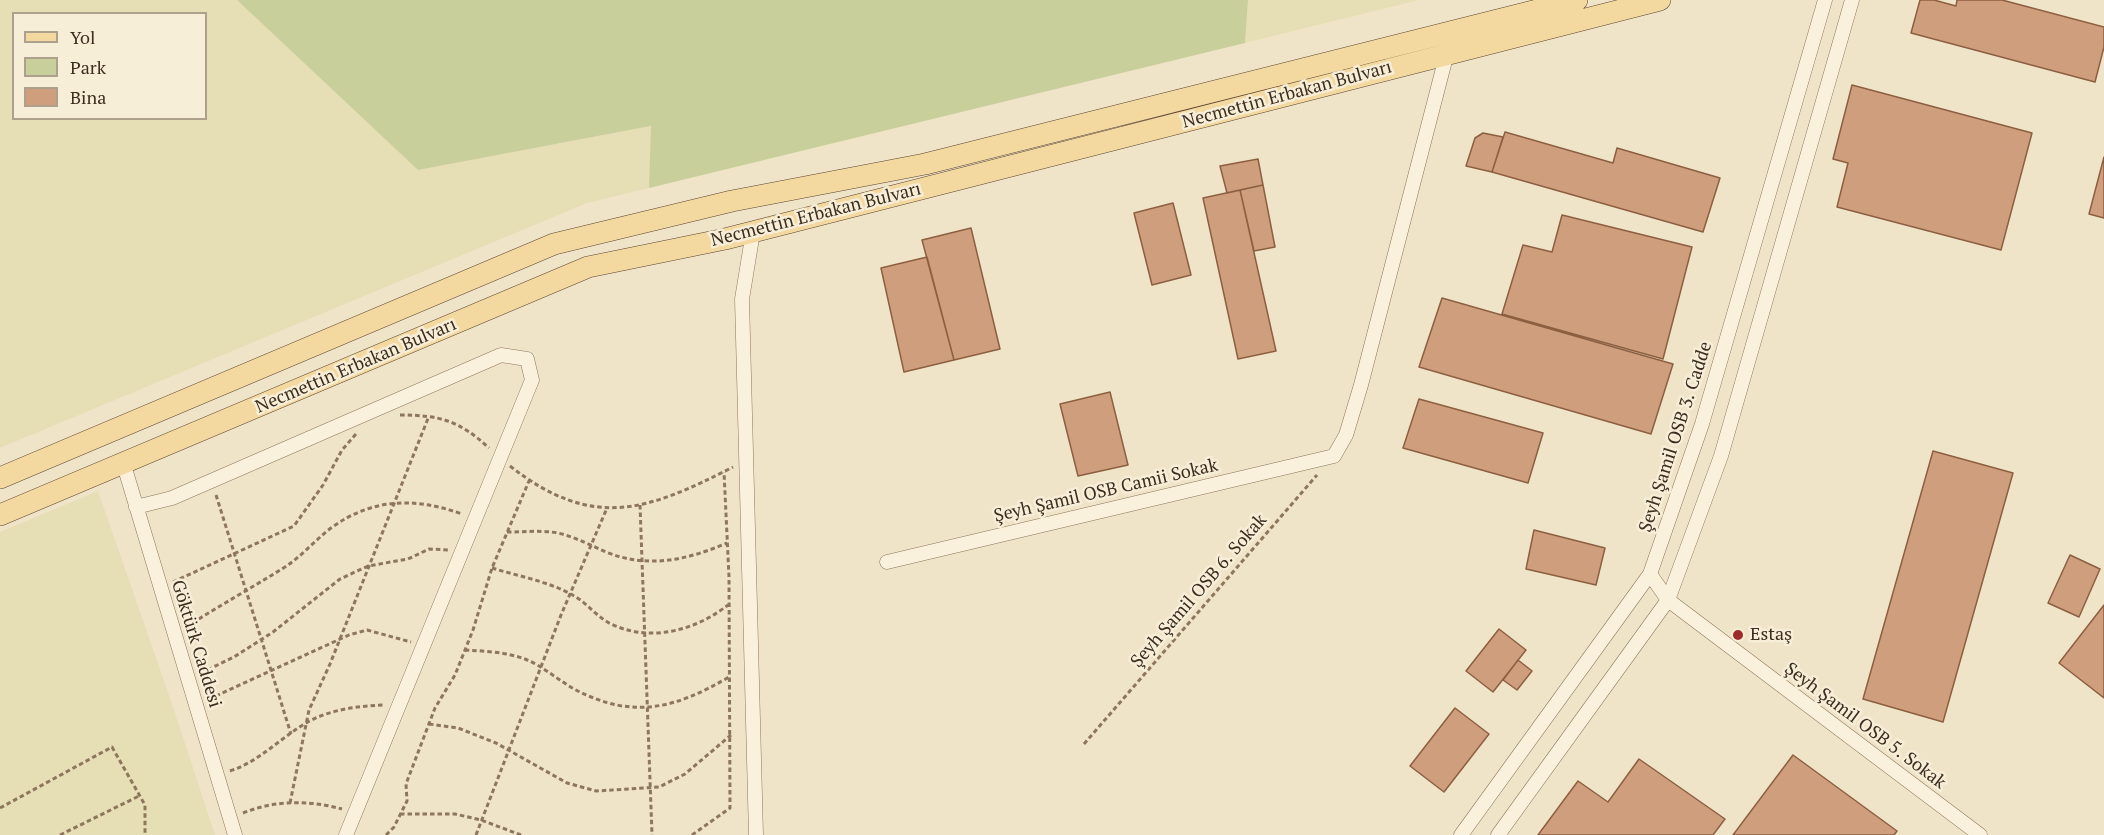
<!DOCTYPE html>
<html>
<head>
<meta charset="utf-8">
<style>
  body { margin:0 }
  #map { position:relative; width:2104px; height:835px; overflow:hidden; background:#f0e4c8; font-family:"PT Serif",serif }
  canvas { display:block }
  .legend { position:absolute; left:12px; top:12px; width:195px; height:108px; box-sizing:border-box; background:#f7eed8; border:2px solid #ada18e; margin:0; padding:8px 10px; list-style:none; font-size:18px; color:#3d2e20 }
  .legend li { display:flex; align-items:center; gap:12px; height:30px }
  .legend b { width:30px; border:2px solid #ada18e }
</style>
</head>
<body>
<div id="map">
<canvas width="2104" height="835"></canvas>
<ul class="legend">
<li><b style="height:8px;background:#f3d9a0"></b>Yol</li>
<li><b style="height:16px;background:#c9cf9b"></b>Park</li>
<li><b style="height:16px;background:#cf9f7d"></b>Bina</li>
</ul>
</div>
<script>
const c = document.querySelector('canvas').getContext('2d');
c.lineJoin = 'round';
function fill(path, color) {
  c.fillStyle = color;
  c.fill(path, 'evenodd');
}
function trace(path, color, width, dash) {
  c.strokeStyle = color;
  c.lineWidth = width;
  c.lineCap = dash ? 'butt' : 'round';
  c.setLineDash(dash || []);
  c.stroke(path);
}
function write(font, color, halo, rows, align = 'center') {
  c.font = font + ' "PT Serif",serif';
  c.lineWidth = 5;
  c.setLineDash([]);
  c.textBaseline = 'middle';
  c.strokeStyle = halo;
  c.fillStyle = color;
  for (const [text, x, y, turn = 0] of rows) {
    c.save();
    c.translate(x, y);
    c.rotate((+turn || 0) * Math.PI / 180);
    c.textAlign = isNaN(turn) ? turn : align;
    if (halo) c.strokeText(text, 0, 0);
    c.fillText(text, 0, 0);
    c.restore();
  }
}
const farmland = new Path2D(`
  M 0,0 L 237,0 L 418,170 L 652,126 L 649,188 L 587,203 L 0,448 ZM 14,14 L 206,14 L 206,118 L 14,118 Z
  M 1248,0 L 1419,0 L 1245,43 Z
  M 98,491 L 170,698 L 215,835 L 0,835 L 0,532 Z`);
const green = new Path2D(`
  M 237,0 L 1248,0 L 1245,43 L 649,188 L 651,126 L 418,170 Z`);
const building = new Path2D(`
  M 1920,0 L 1934,0 L 1956,6 L 1957,0 L 2002,0 L 2104,27 L 2104,47 L 2095,82 L 1911,33 Z
  M 1852,85 L 2032,133 L 2001,250 L 1837,207 L 1848,163 L 1833,159 Z
  M 1505,132 L 1613,163 L 1617,148 L 1720,178 L 1703,232 L 1492,172 Z
  M 1483,133 L 1503,137 L 1492,172 L 1466,166 L 1475,138 Z
  M 2104,157 L 2104,218 L 2089,214 Z
  M 1258,159 L 1263,185 L 1227,193 L 1220,166 Z
  M 1263,185 L 1275,247 L 1254,251 L 1240,190 Z
  M 1240,190 L 1276,351 L 1238,359 L 1203,198 Z
  M 1173,203 L 1191,275 L 1152,285 L 1134,213 Z
  M 1562,215 L 1692,247 L 1663,359 L 1502,314 L 1523,245 L 1552,252 Z
  M 971,228 L 1000,349 L 954,360 L 922,240 Z
  M 927,257 L 954,360 L 904,372 L 881,268 Z
  M 1442,298 L 1673,364 L 1651,434 L 1419,367 Z
  M 1110,392 L 1128,465 L 1078,476 L 1060,404 Z
  M 1419,399 L 1543,433 L 1528,483 L 1403,448 Z
  M 1933,451 L 2013,473 L 1943,722 L 1863,699 Z
  M 1534,530 L 1605,548 L 1596,585 L 1526,569 Z
  M 2070,555 L 2100,569 L 2079,617 L 2048,603 Z
  M 2104,605 L 2104,698 L 2059,663 Z
  M 1499,629 L 1526,650 L 1493,692 L 1466,671 Z
  M 1518,660 L 1532,671 L 1517,690 L 1503,680 Z
  M 1455,708 L 1489,734 L 1444,792 L 1410,766 Z
  M 1793,755 L 1897,831 L 1894,835 L 1733,835 Z
  M 1639,759 L 1725,819 L 1713,835 L 1538,835 L 1578,781 L 1608,802 Z`);
const path = new Path2D(`
  M 400,415 C 440,415 460,421 489,448
  M 510,466 C 593,531 647,511 733,467
  M 216,495 L 291,734
  M 640,505 L 652,835
  M 507,532 C 524,532 541,530 558,533 C 575,537 590,545 606,552 C 648,569 687,560 727,543
  M 492,568 C 521,577 553,582 579,599 C 590,607 599,618 611,624 C 651,643 696,630 728,605
  M 173,582 L 294,526 L 323,485 L 342,450 L 356,434
  M 186,627 C 219,606 253,587 285,567 C 302,556 315,540 331,528 C 372,498 415,497 462,514
  M 465,650 C 484,651 506,652 525,659 C 543,666 559,681 576,690 C 634,720 676,708 729,677
  M 201,673 L 234,657 L 273,632 L 340,579 L 368,566 L 408,559 L 429,549 L 449,550
  M 209,699 L 349,635 L 367,630 L 411,642
  M 429,724 L 458,728 L 496,743 L 567,783 L 596,791 L 659,787 L 685,774 L 731,735
  M 1084,744 L 1317,475
  M 230,771 C 260,761 279,739 306,723 C 328,710 357,706 383,705
  M 290,803 L 309,710 L 330,664 L 429,416
  M 0,808 L 112,747 L 145,805 L 145,835
  M 243,813 C 275,800 309,800 342,809
  M 400,814 L 455,814 L 481,820 L 521,835
  M 60,835 L 139,796
  M 386,835 L 394,827 L 407,801 L 406,784 L 435,708 L 455,675 L 473,630 L 492,568 L 529,481
  M 476,835 L 561,615 L 607,508
  M 692,835 L 730,808 L 729,577 L 724,472`);
const minor = new Path2D(`
  M 753,232 L 742,299 L 756,835
  M 123,462 L 235,835
  M 136,507 L 172,498 L 501,355 L 527,359 L 532,380 L 346,835
  M 887,562 L 1334,456 L 1346,435 L 1361,385 L 1447,53
  M 1650,574 L 1668,600 L 1980,835
  M 1461,835 L 1650,574 L 1702,424 L 1825,0
  M 1498,835 L 1668,600 L 1721,456 L 1852,0`);
const primary = new Path2D(`
  M 0,478 L 554,244 L 732,201 L 925,164 L 1577,0
  M 0,515 L 588,267 L 725,239 L 1660,0`);
const markers = [
  [1738,635,6,"#9e2a2b"]
];
const streetNames = [
  ["Necmettin Erbakan Bulvarı",1287,95,-15],
  ["Necmettin Erbakan Bulvarı",816,215,-14],
  ["Necmettin Erbakan Bulvarı",356,366,-23],
  ["Şeyh Şamil OSB 3. Cadde",1676,437,-72],
  ["Şeyh Şamil OSB Camii Sokak",1106,491,-13],
  ["Şeyh Şamil OSB 6. Sokak",1199,591,-49],
  ["Göktürk Caddesi",196,644,73],
  ["Şeyh Şamil OSB 5. Sokak",1865,726,37]
];
const poiNames = [
  ["Estaş",1750,635]
];
fill(farmland, '#e6deb5');
fill(green, '#c9cf9b');
fill(building, '#cf9f7d');
trace(building, '#8d5f41', 1.5);
trace(minor, '#8d765c', 15);
trace(primary, '#5b4430', 22);
trace(path, '#8d765c', 3, [4.5, 3]);
trace(minor, '#faf1dc', 14);
trace(primary, '#f3d9a0', 21);
for (const [x, y, r, color] of markers) {
  const dot = new Path2D();
  dot.arc(x, y, r, 0, 2 * Math.PI);
  c.fillStyle = color;
  c.fill(dot);
  trace(dot, '#f7eed8', 2);
}
write('18px', '#3d2e20', '#f7eed8', streetNames);
write('18px', '#3d2e20', '#f7eed8', poiNames, 'left');
</script>
</body>
</html>
